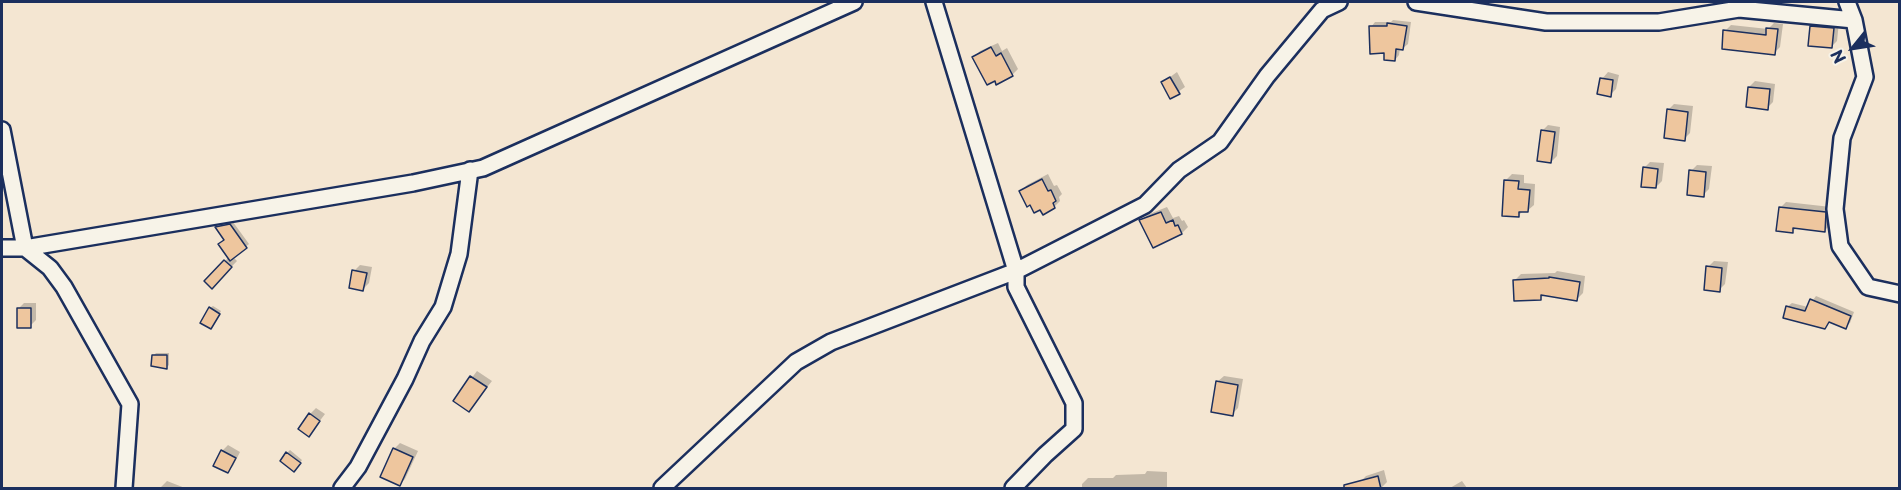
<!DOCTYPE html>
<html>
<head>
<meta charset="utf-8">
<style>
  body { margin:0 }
  #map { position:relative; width:1901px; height:490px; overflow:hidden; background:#f4e6d2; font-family:"Playpen Sans",sans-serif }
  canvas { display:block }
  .frame { position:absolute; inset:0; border:3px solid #1b2f5e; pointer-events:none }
  .north { position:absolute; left:1823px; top:18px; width:60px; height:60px; -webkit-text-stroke:4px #f7f3e8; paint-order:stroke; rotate:240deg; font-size:16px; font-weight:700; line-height:24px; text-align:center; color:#1b2f5e }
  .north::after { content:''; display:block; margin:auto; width:21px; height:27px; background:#1b2f5e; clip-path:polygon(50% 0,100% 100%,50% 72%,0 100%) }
</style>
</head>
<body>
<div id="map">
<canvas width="1901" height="490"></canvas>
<div class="frame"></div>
<div class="north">N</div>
</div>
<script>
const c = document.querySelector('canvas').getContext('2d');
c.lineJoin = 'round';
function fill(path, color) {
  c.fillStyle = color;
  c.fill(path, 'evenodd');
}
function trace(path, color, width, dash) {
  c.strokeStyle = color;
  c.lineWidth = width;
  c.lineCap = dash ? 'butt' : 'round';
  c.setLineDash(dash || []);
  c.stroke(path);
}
const shadow = new Path2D(`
  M 1393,20 L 1411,22 L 1408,44 L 1403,48 L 1400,48 L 1399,55 L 1395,60 L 1385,52 L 1371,27 L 1375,22 L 1391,22 Z
  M 1818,20 L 1839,22 L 1837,41 L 1831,47 L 1811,26 Z
  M 1774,23 L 1783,24 L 1780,47 L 1774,53 L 1725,31 L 1731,25 L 1768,29 Z
  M 998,43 L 1002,51 L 1007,48 L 1018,69 L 1012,75 L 974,57 L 980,51 Z
  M 1177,72 L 1185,87 L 1171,97 L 1162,83 Z
  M 1608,72 L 1619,75 L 1616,89 L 1610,95 L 1602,79 Z
  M 1755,81 L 1775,84 L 1773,102 L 1767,108 L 1749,87 Z
  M 1674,104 L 1693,106 L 1690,133 L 1684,139 L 1668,110 Z
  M 1548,125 L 1560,127 L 1557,156 L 1551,162 L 1542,131 Z
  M 1650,162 L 1664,163 L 1662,181 L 1656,187 L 1644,168 Z
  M 1697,165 L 1712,166 L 1709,189 L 1703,195 L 1691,171 Z
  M 1048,174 L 1054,186 L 1057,185 L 1062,194 L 1059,197 L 1060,201 L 1054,207 L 1021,191 L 1027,185 Z
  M 1512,174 L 1524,175 L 1524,183 L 1535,184 L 1534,205 L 1527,211 L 1523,211 L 1518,216 L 1506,180 Z
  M 1786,202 L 1831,207 L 1831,224 L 1825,230 L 1797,227 L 1792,232 L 1780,208 Z
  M 1167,207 L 1173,218 L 1179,216 L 1182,221 L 1184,220 L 1188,227 L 1182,233 L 1141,221 L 1147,215 Z
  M 233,222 L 249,244 L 233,257 L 237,261 L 212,287 L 206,281 L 229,257 L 226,239 L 217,228 L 220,225 Z
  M 1714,261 L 1728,262 L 1725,284 L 1719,290 L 1708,267 Z
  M 360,265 L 372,267 L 369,283 L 363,289 L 354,271 Z
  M 1557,271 L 1585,276 L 1583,293 L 1577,299 L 1545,294 L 1541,298 L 1515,280 L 1521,274 L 1555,273 Z
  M 1816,296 L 1854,312 L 1850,323 L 1845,327 L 1830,321 L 1824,327 L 1787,307 L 1792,303 L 1808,307 Z
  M 24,303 L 36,303 L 36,320 L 30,326 L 18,309 Z
  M 213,306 L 221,311 L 213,325 L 210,308 Z
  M 156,353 L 169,353 L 169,365 L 166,368 L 154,355 Z
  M 477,371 L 492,381 L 469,410 L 455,400 Z
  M 1224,376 L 1243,379 L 1238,408 L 1232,414 L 1217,382 Z
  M 316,408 L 325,414 L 309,435 L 310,414 Z
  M 400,443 L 418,451 L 405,479 L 399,485 L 394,449 Z
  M 228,445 L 240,452 L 233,466 L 227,472 L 222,451 Z
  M 290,450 L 302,460 L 297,467 L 287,453 Z
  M 1384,470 L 1387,482 L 1381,488 L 1360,482 L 1366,476 Z
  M 1147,471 L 1167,472 L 1167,487 L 1172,488 L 1082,488 L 1082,484 L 1088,478 L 1113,478 L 1116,475 L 1145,474 Z
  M 167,481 L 185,488 L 160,488 Z
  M 1462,481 L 1467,488 L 1450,488 Z`);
const building = new Path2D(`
  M 1387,23 L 1407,26 L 1403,50 L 1396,49 L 1395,61 L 1384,60 L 1384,53 L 1370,54 L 1369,26 L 1387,26 Z
  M 1810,26 L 1834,28 L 1832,48 L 1808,46 Z
  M 1766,28 L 1778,29 L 1775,55 L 1722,49 L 1723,30 L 1766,35 Z
  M 991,47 L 996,56 L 1001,53 L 1013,76 L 996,85 L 995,81 L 987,85 L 972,57 Z
  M 1170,77 L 1180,94 L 1170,99 L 1161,82 Z
  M 1600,78 L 1613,80 L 1611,97 L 1597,94 Z
  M 1748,87 L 1770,89 L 1768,110 L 1746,107 Z
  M 1667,109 L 1688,112 L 1685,141 L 1664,138 Z
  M 1541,130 L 1555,132 L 1551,163 L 1537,161 Z
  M 1643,167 L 1658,169 L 1656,188 L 1641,187 Z
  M 1689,170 L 1706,172 L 1704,197 L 1687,195 Z
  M 1042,179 L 1048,191 L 1051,190 L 1056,201 L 1053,203 L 1055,208 L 1043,215 L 1040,210 L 1034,213 L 1030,205 L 1027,207 L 1019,191 Z
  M 1504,180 L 1519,181 L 1518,189 L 1530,190 L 1528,212 L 1519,212 L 1519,217 L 1502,216 Z
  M 1779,207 L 1826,212 L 1825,232 L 1793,228 L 1793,233 L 1776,231 Z
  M 1161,212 L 1166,223 L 1173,220 L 1175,226 L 1178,225 L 1182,234 L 1153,248 L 1139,220 Z
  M 230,224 L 247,248 L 230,261 L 218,244 L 224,240 L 215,227 Z
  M 224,260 L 232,267 L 212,289 L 204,281 Z
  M 1706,266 L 1722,268 L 1720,292 L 1704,290 Z
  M 352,270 L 367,273 L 363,291 L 349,288 Z
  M 1549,277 L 1580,282 L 1577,301 L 1541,295 L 1541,300 L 1514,301 L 1513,280 L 1549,278 Z
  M 1810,299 L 1851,316 L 1846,329 L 1829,322 L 1825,329 L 1783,318 L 1786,306 L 1805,311 Z
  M 209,307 L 220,314 L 211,329 L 200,323 Z
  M 17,308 L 31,308 L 31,328 L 17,328 Z
  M 152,355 L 167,355 L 167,369 L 151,366 Z
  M 470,376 L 487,387 L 469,412 L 453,401 Z
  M 1216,381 L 1238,385 L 1233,416 L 1211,412 Z
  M 309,413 L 320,421 L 309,437 L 298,429 Z
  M 393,448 L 413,457 L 400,486 L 380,477 Z
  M 221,450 L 236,458 L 228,473 L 213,466 Z
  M 286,452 L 301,463 L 294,472 L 280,461 Z
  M 1378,476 L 1381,489 L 1344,489 L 1344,485 Z`);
const minor = new Path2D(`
  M 934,2 L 1016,271 L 1016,287 L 1074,403 L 1074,429 L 1045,455 L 1013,488
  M 1416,2 L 1546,22 L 1659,22 L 1739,9 L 1854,20
  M 1847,2 L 1854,20 L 1865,77 L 1842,138 L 1835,209 L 1840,246 L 1868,287 L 1900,294
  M 2,130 L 25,248 L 413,183 L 483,168 L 854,2
  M 2,248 L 25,248 L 50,268 L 64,287 L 130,404 L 124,488
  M 342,488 L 358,467 L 405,379 L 422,341 L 443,307 L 459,254 L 470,170
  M 662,488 L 796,362 L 831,342 L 1016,271 L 1145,205 L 1179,170 L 1220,142 L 1267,76 L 1322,10 L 1339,2`);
fill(shadow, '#0003');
fill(building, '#eec69e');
trace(building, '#1b2f5e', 1.5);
trace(minor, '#1b2f5e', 20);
trace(minor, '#f7f3e8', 15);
</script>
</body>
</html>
